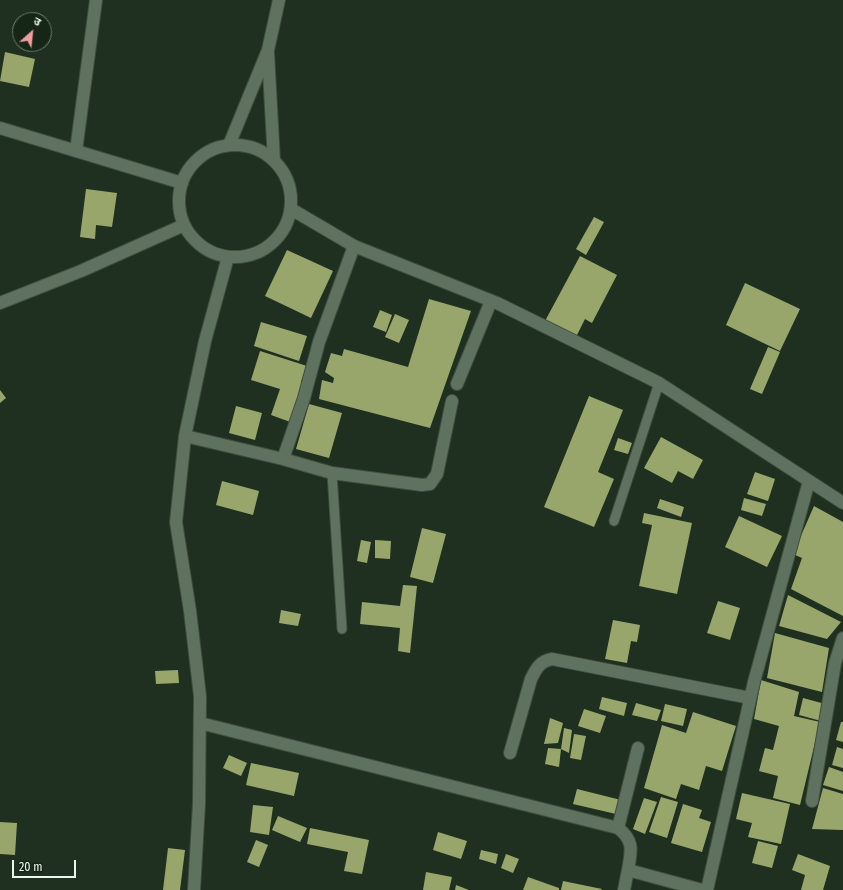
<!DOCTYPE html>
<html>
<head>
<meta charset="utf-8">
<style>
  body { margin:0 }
  #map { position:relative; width:843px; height:890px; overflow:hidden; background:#203020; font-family:"Fira Sans Condensed","Noto Sans Devanagari",sans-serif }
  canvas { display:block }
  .north { position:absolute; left:12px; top:12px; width:40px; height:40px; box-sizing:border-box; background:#162616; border:1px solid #6c7a6c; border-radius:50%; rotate:27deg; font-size:11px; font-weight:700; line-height:16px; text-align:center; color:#ecf7ec }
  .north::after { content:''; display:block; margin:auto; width:14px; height:18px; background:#f49b9f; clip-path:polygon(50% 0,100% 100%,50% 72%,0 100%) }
  .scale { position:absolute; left:12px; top:860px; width:64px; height:18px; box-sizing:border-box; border:2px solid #ecf7ec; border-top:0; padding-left:5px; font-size:12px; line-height:14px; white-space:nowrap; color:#ecf7ec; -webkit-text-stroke:3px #162616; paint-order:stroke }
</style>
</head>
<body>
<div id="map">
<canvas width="843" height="890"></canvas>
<div class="north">उ</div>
<div class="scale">20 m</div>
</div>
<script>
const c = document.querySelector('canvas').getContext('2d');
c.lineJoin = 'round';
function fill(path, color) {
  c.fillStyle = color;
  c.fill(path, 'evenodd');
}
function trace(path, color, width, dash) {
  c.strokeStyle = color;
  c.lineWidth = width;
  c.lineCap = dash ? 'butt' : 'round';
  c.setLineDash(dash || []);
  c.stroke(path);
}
const building = new Path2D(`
  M 5,52 L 35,59 L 29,87 L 0,81 Z
  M 86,189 L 117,193 L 112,227 L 96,225 L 95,239 L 80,237 Z
  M 594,217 L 604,222 L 586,255 L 576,249 Z
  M 287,250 L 333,271 L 311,318 L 265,296 Z
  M 580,256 L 617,275 L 592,323 L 585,319 L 576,337 L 545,321 Z
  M 745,283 L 800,309 L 780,351 L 726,325 Z
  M 429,299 L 471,311 L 430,428 L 319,399 L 322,380 L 333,383 L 334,378 L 325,372 L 331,353 L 342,356 L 344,349 L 408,367 Z
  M 380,310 L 392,315 L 386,332 L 373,327 Z
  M 395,314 L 409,320 L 399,343 L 385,337 Z
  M 261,322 L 307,336 L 299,361 L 254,346 Z
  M 768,347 L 780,352 L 762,394 L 750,389 Z
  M 260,351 L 307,366 L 301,382 L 306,384 L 293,423 L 271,415 L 280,389 L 251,380 Z
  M 0,390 L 6,398 L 0,403 Z
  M 589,396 L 623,410 L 598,472 L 614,479 L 594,527 L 544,507 Z
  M 309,404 L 342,413 L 329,458 L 296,449 Z
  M 236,406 L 262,413 L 255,440 L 229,433 Z
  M 661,437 L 703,460 L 693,479 L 678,471 L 672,483 L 644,468 Z
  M 618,438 L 632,443 L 628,454 L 614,450 Z
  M 755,472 L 775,479 L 768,501 L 747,494 Z
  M 222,481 L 259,491 L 253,515 L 216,505 Z
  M 744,498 L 766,504 L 762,516 L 741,510 Z
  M 660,499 L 684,507 L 681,517 L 657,508 Z
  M 814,506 L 843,522 L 843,616 L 791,589 L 802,558 L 793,554 Z
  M 644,513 L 692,523 L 677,594 L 639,586 L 652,525 L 642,523 Z
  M 739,516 L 782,536 L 767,567 L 725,547 Z
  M 422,528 L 446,534 L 433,583 L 410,577 Z
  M 361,540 L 371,542 L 367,563 L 357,561 Z
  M 375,540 L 391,541 L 390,559 L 375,558 Z
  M 403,585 L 417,586 L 410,653 L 398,651 L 400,628 L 360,624 L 362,602 L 400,606 Z
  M 788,595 L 841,622 L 827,639 L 779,626 Z
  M 718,601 L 740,608 L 730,640 L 707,633 Z
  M 281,610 L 301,614 L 298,626 L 279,623 Z
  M 613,620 L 640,625 L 637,642 L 631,641 L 627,663 L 605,659 Z
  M 775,633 L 829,648 L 822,692 L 767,678 Z
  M 178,670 L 179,683 L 156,684 L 155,671 Z
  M 761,680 L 799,692 L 794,716 L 820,722 L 800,805 L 773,798 L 778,776 L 759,771 L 765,748 L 773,750 L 779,726 L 754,719 Z
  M 602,697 L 627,703 L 624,716 L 599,709 Z
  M 803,698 L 825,704 L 821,721 L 799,715 Z
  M 636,703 L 661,710 L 657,721 L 632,715 Z
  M 665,704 L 687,709 L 683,726 L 661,721 Z
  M 584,709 L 606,716 L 600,733 L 578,726 Z
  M 693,712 L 736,726 L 722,771 L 706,766 L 699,790 L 681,784 L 676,799 L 644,788 L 662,725 L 686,733 Z
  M 550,718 L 563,723 L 558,743 L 544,744 Z
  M 841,722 L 843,722 L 843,742 L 836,740 Z
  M 564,728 L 572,730 L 569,753 L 561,749 Z
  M 574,734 L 586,736 L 581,760 L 570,758 Z
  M 837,747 L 843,749 L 843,768 L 832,765 Z
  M 548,748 L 561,749 L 559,767 L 545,764 Z
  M 229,755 L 247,763 L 241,776 L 223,768 Z
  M 251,763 L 299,773 L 294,796 L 246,785 Z
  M 829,767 L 843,772 L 843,791 L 823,785 Z
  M 823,788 L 843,794 L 843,830 L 812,829 Z
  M 577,789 L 621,800 L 616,814 L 573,804 Z
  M 742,793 L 790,804 L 781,844 L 748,837 L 752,823 L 736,819 Z
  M 661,797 L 678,802 L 667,838 L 649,832 Z
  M 644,798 L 657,802 L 645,834 L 633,829 Z
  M 683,804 L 702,810 L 699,818 L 711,822 L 702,852 L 671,843 Z
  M 253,805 L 273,807 L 269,835 L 250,832 Z
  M 278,816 L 307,828 L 300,842 L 272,830 Z
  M 0,822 L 17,823 L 15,855 L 0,854 Z
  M 310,828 L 369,840 L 362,874 L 344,871 L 348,852 L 307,844 Z
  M 438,832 L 467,841 L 461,859 L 433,850 Z
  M 256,840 L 268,845 L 259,867 L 247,862 Z
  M 758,841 L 778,846 L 772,868 L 752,863 Z
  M 168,848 L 185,850 L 180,890 L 163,890 Z
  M 481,850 L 498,854 L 496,864 L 479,859 Z
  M 506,854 L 519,859 L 513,873 L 501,868 Z
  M 798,854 L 830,866 L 823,890 L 801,890 L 805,875 L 792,870 Z
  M 426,872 L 452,877 L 449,890 L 423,890 Z
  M 528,877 L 559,888 L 559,890 L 523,890 Z
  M 563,881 L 602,889 L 601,890 L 561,890 Z
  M 456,885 L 469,890 L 455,890 Z`);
const service = new Path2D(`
  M 332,473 L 342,629
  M 614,521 L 659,383`);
const minor = new Path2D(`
  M 0,128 L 182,183
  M 76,151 L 96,0
  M 457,384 L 491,301
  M 185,436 L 283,459 L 332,473 L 422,485 L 430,484 L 437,474 L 452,401
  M 283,459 L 304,398 L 319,342 L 354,246
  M 200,723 L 618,828 C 635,841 631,852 628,870 L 702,890
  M 510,753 L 531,679 C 536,669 540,661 552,659 L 750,698
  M 812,801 L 835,663 L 843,638
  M 618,828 L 638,748
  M 194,890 L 199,804 L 200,696 L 190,611 L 176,522 L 185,436 L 205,341 L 228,257
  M 624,890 L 628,870
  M 707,890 L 754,682 L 809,481`);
const tertiary = new Path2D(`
  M 268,53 L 274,161
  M 229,145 L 268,50 L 279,0
  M179 201a56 56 0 1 1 112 0a56 56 0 1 1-112 0Z
  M 291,209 L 354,246 L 497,303 L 659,383 L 843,503
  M 0,303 L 81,271 L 184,225`);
fill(building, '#98a66b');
trace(service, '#3f4e3f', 11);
trace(minor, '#3f4e3f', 14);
trace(tertiary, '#3f4e3f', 14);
trace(service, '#5f725f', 9);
trace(minor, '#5f725f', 12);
trace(tertiary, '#5f725f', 12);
</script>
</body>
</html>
